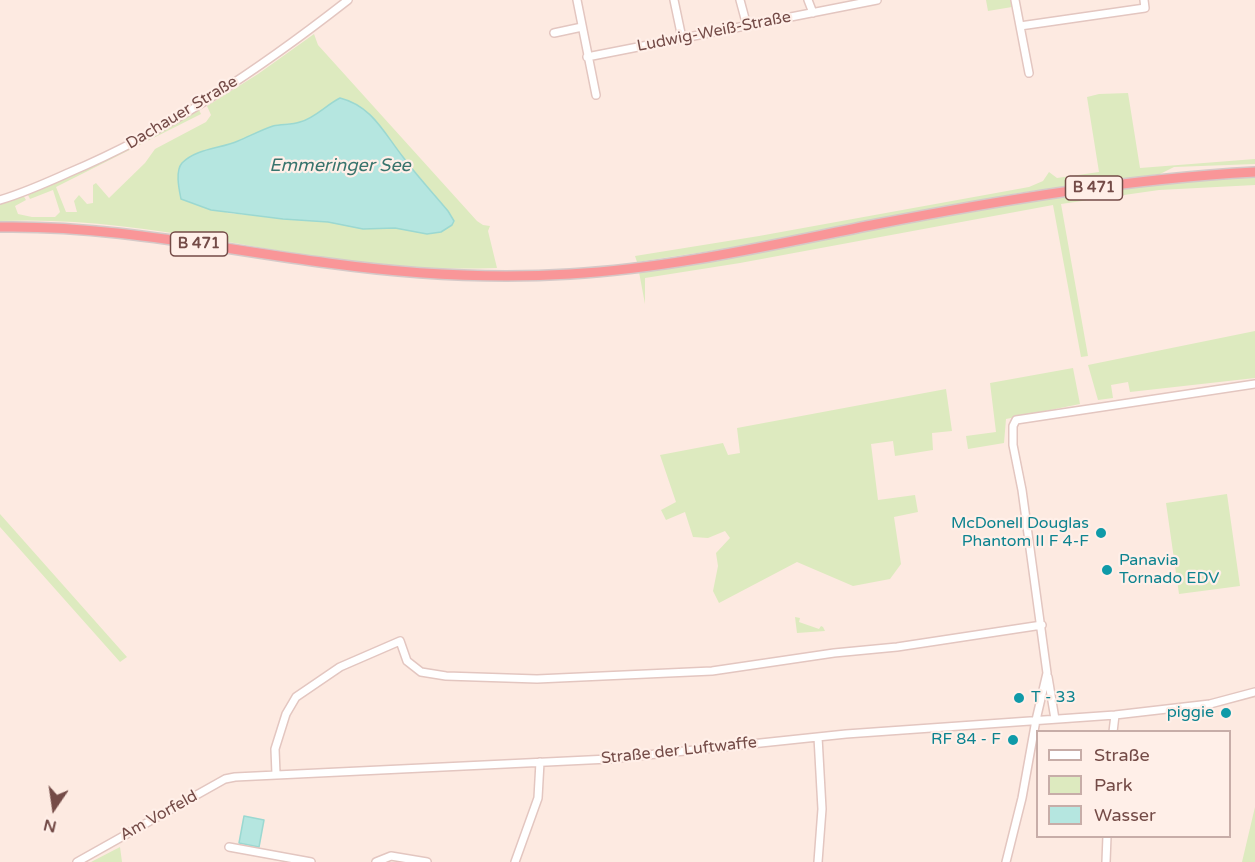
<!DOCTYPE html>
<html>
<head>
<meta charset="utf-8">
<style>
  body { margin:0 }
  #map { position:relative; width:1255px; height:862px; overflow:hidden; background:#fdeae1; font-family:"Varela Round",sans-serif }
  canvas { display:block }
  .legend { position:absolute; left:1036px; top:730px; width:195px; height:108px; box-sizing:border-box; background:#ffefe8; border:2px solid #c7ada8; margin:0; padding:8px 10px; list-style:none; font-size:18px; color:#744b47 }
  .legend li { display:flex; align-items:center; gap:12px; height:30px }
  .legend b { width:30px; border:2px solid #c7ada8 }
  .north { position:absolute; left:24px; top:778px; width:60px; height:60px; -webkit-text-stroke:4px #ffefe8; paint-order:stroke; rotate:193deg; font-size:16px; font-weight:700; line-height:24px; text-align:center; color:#744b47 }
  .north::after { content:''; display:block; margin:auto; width:21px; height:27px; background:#744b47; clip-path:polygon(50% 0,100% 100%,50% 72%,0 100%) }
</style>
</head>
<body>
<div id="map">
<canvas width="1255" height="862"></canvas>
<ul class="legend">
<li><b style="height:8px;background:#fff"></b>Straße</li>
<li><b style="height:16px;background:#ddeabf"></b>Park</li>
<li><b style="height:16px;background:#b5e6e0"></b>Wasser</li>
</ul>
<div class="north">N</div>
</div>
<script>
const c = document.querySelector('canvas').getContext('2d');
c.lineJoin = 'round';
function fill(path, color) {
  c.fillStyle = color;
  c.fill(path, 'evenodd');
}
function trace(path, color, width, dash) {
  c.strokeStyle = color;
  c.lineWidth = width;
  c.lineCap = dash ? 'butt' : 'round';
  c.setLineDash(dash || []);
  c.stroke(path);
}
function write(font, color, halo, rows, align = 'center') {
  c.font = font + ' "Varela Round",sans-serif';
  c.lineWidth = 4.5;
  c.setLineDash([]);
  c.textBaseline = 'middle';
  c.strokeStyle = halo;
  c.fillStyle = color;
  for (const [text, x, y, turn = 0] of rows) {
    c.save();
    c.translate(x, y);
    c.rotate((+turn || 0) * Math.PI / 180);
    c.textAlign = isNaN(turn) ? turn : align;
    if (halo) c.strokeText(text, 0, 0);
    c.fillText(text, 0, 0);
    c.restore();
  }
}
const green = new Path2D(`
  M 986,0 L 1011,0 L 1012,7 L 988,11 Z
  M 314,34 L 318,45 L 477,221 L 483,225 L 490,226 L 488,231 L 497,268 C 463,269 430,269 397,266 C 264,255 135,215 0,221 L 0,204 L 23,195 L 26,200 L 15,206 L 18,214 L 32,217 L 55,217 L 60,212 L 53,190 L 30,199 L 28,195 L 133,146 L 199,110 L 201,114 L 56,187 L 66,212 L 77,212 L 74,201 L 79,195 L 87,204 L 93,203 L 93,185 L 96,183 L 109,198 L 145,163 L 155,149 L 206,122 L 211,115 L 207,106 L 258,74 ZM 312,117 L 402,157 L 448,211 L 427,234 L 395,228 L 363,229 L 328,222 L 227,213 L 204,150 L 223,147 L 284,124 L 299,123 Z
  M 1128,93 L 1140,168 L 1255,159 L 1255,164 L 1174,167 L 1160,174 L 1018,193 L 757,244 L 637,262 L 635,256 L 759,236 L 1029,187 L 1043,181 L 1049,172 L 1057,178 L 1099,172 L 1087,97 L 1099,94 Z
  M 1255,174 L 1255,185 L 1159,190 L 1061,204 L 1088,356 L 1081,357 L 1053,205 L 740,263 L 645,278 L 645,304 L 639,272 C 717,263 794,243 871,228 C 999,204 1126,185 1255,174 Z
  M 1255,331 L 1255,378 L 1130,392 L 1128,382 L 1111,385 L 1113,398 L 1098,400 L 1088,365 Z
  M 1073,368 L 1080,404 L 1006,419 L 1004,443 L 968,449 L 966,436 L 996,432 L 990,383 Z
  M 946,389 L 952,431 L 932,433 L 933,450 L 895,456 L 893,441 L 871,444 L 878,500 L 915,495 L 918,512 L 894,517 L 901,564 L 890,579 L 853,586 L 797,562 L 719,603 L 713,591 L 718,566 L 716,553 L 730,538 L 725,531 L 708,538 L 693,537 L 685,512 L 666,520 L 661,510 L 676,502 L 660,455 L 723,443 L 728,455 L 740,453 L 737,428 Z
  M 1227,494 L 1240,586 L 1179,594 L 1166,503 Z
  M 0,514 L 127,657 L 120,662 L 0,527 Z
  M 795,617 L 800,618 L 799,622 L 819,629 L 821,626 L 823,627 L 825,631 L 797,633 Z
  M 1255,807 L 1255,862 L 1242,862 Z
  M 120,847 L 122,862 L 91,862 Z`);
const water = new Path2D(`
  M 340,98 C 372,106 384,133 403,157 C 417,176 433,193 448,211 L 454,221 L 452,225 L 441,232 L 427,234 L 395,228 L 363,229 L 328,222 L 283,219 L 211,210 L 181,199 C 179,189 175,171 182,163 C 197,148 220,149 238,141 C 250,136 261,130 273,126 C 282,124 292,125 300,122 C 315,118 326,105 340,98 Z
  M 244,816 L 264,820 L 259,847 L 239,843 Z`);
const minor = new Path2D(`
  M 577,0 L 596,95
  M 674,0 L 682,38
  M 740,0 L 747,26
  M 808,0 L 813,13
  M 1015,0 L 1029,73
  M 1020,26 L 1145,8 L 1144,0
  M 554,33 L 582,27
  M 587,57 L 877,0
  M 0,200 C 23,193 46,183 68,173 C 170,130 261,68 348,0
  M 1048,677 L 1055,719
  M 1113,732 L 1115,715
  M 276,774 L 275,749 L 286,714 L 296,697 L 340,667 L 400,641 L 407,661 L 421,672 L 446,676 L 537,679 L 712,671 L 834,653 L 897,647 L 1042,625
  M 229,847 L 311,862
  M 77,862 L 225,779 L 235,777 L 609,759 L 846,734 L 1115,715 L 1210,704 L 1255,692
  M 376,862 L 391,856 L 427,862
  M 515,862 L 538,798 L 540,762
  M 818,862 L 822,809 L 818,737
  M 1006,862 L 1022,798 L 1036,720 L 1047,673 L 1022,490 L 1013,445 L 1013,426 L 1016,420 L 1255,384
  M 1106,862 L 1107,836`);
const highway = new Path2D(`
  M 0,227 C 111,225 219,249 328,263 C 408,274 489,279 570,274 C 674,268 775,244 877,224 C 1002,200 1128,179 1255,172`);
const markers = [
  [1101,533,6,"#0f9aa8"],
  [1107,570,6,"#0f9aa8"],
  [1019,698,6,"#0f9aa8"],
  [1226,713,6,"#0f9aa8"],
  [1013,740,6,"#0f9aa8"]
];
const shields = [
  [1094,188,57],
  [199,244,57]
];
const shieldNames = [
  ["B 471",1094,188],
  ["B 471",199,244]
];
const streetNames = [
  ["Ludwig-Weiß-Straße",714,32,-11],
  ["Dachauer Straße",182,113,-31],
  ["Straße der Luftwaffe",679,751,-6],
  ["Am Vorfeld",159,816,-29]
];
const cultureNames = [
  ["McDonell Douglas",1089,524],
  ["Phantom II F 4-F",1089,542],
  ["Panavia",1119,561,"left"],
  ["Tornado EDV",1119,579,"left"],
  ["T - 33",1031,698,"left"],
  ["piggie",1214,713],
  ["RF 84 - F",1001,740]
];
const waterNames = [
  ["Emmeringer See",340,166]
];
fill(green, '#ddeabf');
fill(water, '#b5e6e0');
trace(water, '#9bd8d1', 1.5);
trace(minor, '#e3c6c0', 10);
trace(highway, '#d5c9c8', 12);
trace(minor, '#fff', 7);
trace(highway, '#f99698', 9);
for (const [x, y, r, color] of markers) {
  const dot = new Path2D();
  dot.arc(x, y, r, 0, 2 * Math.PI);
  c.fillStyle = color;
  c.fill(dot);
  trace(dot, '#ffefe8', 2);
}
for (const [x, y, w] of shields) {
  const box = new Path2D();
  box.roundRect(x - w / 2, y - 12, w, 24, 4.5);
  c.fillStyle = '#ffefe8';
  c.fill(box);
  trace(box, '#744b47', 1.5);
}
write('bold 15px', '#744b47', null, shieldNames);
write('16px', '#744b47', '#ffefe8', streetNames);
write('16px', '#0d838f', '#ffefe8', cultureNames, 'right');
write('italic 18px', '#38746d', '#ffefe8', waterNames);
</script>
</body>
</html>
